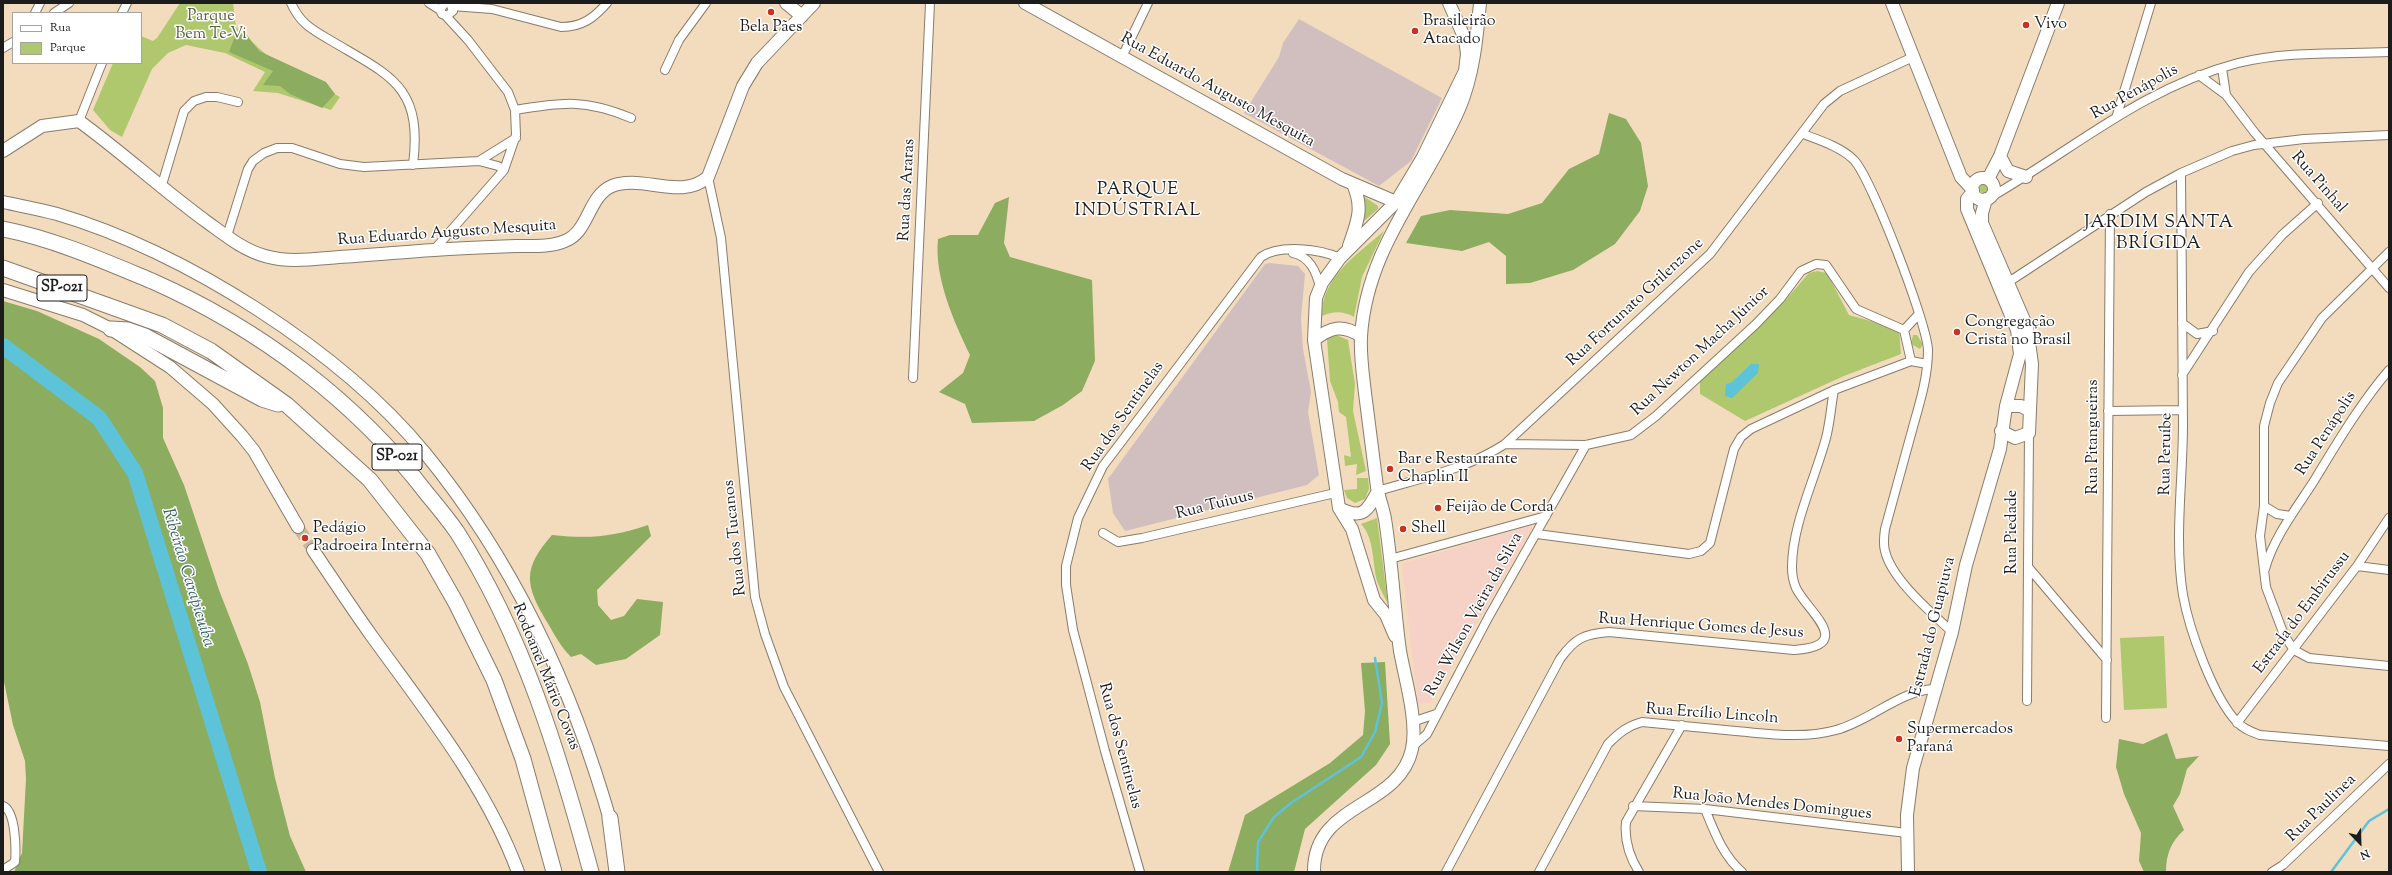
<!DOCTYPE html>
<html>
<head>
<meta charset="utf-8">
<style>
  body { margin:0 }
  #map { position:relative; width:2392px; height:875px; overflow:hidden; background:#f3dcbd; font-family:"Sorts Mill Goudy",serif }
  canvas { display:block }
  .frame { position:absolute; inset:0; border:4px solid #1c1c1c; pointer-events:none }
  .legend { position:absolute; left:12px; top:12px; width:130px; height:52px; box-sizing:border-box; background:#fff; border:1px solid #a4a4a4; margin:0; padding:5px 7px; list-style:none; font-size:12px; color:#1c1c1c }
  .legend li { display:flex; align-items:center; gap:8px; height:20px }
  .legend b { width:20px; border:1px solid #a4a4a4 }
  .north { position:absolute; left:2340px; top:823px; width:40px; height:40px; -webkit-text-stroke:3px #fff; paint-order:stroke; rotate:157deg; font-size:11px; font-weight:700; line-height:16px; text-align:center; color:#1c1c1c }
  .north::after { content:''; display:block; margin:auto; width:14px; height:18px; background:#1c1c1c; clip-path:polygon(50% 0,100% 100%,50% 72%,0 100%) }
</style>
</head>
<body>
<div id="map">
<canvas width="2392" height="875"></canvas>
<div class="frame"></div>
<ul class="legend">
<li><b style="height:5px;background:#fff"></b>Rua</li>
<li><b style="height:11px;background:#b0c86d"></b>Parque</li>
</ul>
<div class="north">N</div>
</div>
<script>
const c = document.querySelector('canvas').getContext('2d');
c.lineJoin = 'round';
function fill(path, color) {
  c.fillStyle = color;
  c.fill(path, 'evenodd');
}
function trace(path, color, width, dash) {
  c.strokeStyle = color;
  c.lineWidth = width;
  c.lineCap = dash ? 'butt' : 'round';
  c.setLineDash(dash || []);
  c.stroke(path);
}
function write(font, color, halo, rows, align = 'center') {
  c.font = font + ' "Sorts Mill Goudy",serif';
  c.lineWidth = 3;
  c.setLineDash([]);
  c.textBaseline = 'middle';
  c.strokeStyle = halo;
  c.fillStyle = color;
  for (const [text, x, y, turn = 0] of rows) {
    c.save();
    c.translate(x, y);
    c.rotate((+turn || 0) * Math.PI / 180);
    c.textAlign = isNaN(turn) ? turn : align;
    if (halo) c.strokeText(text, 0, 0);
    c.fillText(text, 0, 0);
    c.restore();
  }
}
const built = new Path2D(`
  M 1531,526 L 1532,529 L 1430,703 L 1418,704 L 1402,565 L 1404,563 Z`);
const industrial = new Path2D(`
  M 1299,19 L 1442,98 L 1411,161 L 1379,186 L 1244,113 L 1279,57 L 1283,43 Z
  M 1270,263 L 1298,266 L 1305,274 L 1301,318 L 1303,349 L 1311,392 L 1308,412 L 1319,475 L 1307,485 L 1125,531 L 1113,513 L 1108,479 L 1265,264 Z`);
const green = new Path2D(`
  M 180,3 L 233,3 L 236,27 L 273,61 L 340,97 L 331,110 L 278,93 L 253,91 L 265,72 L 225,53 L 186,45 L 168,53 L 152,69 L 122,137 L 110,130 L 93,110 L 113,63 L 141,63 L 141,36 L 153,41 L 157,38 Z
  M1979 188a5 5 0 1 1 10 0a5 5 0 1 1-10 0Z
  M 1362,195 L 1378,206 L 1378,209 L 1364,221 Z
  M 1384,231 L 1362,277 L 1354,317 C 1343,311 1334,311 1322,316 C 1321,277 1358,254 1384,231 Z
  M 1817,271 L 1827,273 L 1849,315 L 1899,329 L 1901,354 L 1844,376 L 1745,421 L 1700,394 L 1700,380 L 1781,305 L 1809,273 Z
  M 1336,335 L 1348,340 L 1355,384 L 1353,411 L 1366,471 L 1356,475 L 1357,464 L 1345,466 L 1344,455 L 1351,457 L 1346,417 L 1339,412 L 1338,402 L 1330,381 L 1327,339 Z
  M 1913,335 L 1917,335 L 1923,344 L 1920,349 L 1911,344 Z
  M 1357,478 L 1368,478 L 1369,489 L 1365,499 L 1355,503 L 1347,498 L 1344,490 L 1357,489 Z
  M 1377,518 L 1388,604 C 1384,596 1380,589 1377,581 C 1372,563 1375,539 1361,524 Z
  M 2164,636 L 2167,708 L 2124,710 L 2120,638 Z`);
const forest = new Path2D(`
  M 246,34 L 259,51 L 326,82 L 335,94 L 322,108 L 290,94 L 280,86 L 263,85 L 273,71 L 229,52 L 235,36 Z
  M 1609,113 L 1626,119 L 1641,143 L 1648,186 L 1640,211 L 1615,244 L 1573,270 L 1530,283 L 1506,284 L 1506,256 L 1489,242 L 1462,251 L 1406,243 L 1421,216 L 1450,210 L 1508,214 L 1542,203 L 1569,169 L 1599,154 Z
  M 1009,197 L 1004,243 L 1010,257 L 1092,280 L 1095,361 L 1082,391 L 1063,405 L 1034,421 L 972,423 L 965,404 L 939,392 L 963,373 L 970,355 C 954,322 934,277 938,239 L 950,235 L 978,235 L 995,203 Z
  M 3,301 L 37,311 L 99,339 L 140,367 L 155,381 L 163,408 L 163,438 L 184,485 L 219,590 L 248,664 L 260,702 L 275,778 L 290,836 L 306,872 L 14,872 L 22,853 L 26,779 L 25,761 L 13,725 L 3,677 Z
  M 648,525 L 651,536 L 597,590 L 598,605 L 611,620 L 624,616 L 637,599 L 663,602 L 660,635 L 626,659 L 596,665 L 581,654 L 571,657 C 560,646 555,635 547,622 C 525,585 522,569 552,535 C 590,539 612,537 648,525 Z
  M 1385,662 L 1390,744 L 1376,765 L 1305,829 L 1294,872 L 1228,872 L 1245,815 L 1330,763 L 1363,735 L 1365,711 L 1361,663 Z
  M 2167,733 L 2176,759 L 2199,756 L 2187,769 L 2180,794 L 2173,806 L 2184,830 C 2171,842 2166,854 2166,872 L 2144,872 L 2139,861 L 2141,833 L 2124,794 L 2116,767 L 2119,739 L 2143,744 Z`);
const water = new Path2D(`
  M 1751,364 L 1759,364 L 1758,373 L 1732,398 L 1725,396 L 1726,384 L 1732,382 Z`);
const stream = new Path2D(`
  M 1257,872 L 1258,842 L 1274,817 L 1291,803 L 1361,757 L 1375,732 L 1382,703 L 1375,658
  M 2331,872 L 2369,821 L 2389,809`);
const river = new Path2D(`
  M 3,346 L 99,418 L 135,473 L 259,872`);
const secondaryTunnel = new Path2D(`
  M 298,527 L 313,550`);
const street = new Path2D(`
  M 291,3 C 300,23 311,29 330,40 C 390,76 423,85 413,165
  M 429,3 L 440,10
  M 445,3 L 440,10 L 442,14 L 447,16 L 453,11 L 450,3
  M 452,6 L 492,9 L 561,27 C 582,27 594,18 607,3
  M 35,13 L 40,3
  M 54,13 L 69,3
  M 122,13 L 127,3
  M 3,48 L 13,42
  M 1122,57 L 1148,3
  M 2222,68 L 2226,95
  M 665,70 L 679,40 L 706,3
  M 2199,75 L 2226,95 L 2255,133 L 2389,288
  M 515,110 C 563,102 585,99 631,118
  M 2117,115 L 2151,3
  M 79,121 L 102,63
  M 1803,134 C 1819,140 1841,147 1854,160 C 1872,180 1927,323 1928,350 C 1928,377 1920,402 1913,427 C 1904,461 1894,495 1885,529 C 1884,536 1883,544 1885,551 C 1892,580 1931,612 1952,632
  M 479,161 L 516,138
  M 2181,173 C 2182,256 2182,340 2183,423 C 2183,480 2174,539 2183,595 C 2189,629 2213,697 2237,722 C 2243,729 2252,732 2260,735 L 2389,746
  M 708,177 L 721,238 L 755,597 L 765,634 L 784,687 L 879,872
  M 161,188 L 184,111 L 194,101 L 206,97 L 217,97 L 238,102
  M 1991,197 C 2074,149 2142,88 2238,63 C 2286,51 2339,54 2389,52
  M 227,236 L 248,169 L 253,161 L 264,153 L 277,148 L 292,148 L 340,164 L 364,167 L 479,161 L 498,166 L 504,170
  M 434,250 L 504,170 L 516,135 L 515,110 L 508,92 L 468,40 L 445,15
  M 2389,252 L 2322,318 L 2278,383 L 2270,403 L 2264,426 L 2264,506 L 2260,536 L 2266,587 L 2284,635 L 2294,650 L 2309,658 L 2389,666
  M 1293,253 C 1310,257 1316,271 1320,287
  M 2004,285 L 2146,192 L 2181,173 L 2232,151 L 2254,145 L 2304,139 L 2389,135
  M 2182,323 L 2197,334 L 2213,331
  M 1904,330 L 1911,361
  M 2182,375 L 2249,272 L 2282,235 L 2318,203
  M 913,378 L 930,3
  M 2108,411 L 2182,410
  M 1505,444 L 1586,445 L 1631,435 L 1656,416 L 1756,324 L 1780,299 L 1801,271 L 1816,264 L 1826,265 L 1856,309 L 1904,330 L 1919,314
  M 1378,491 C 1421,478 1467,469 1505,444 L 1710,254 L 1824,104 L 1840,91 L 1913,57
  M 2264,506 L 2277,514 L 2291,516
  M 1103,533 L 1118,542 L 1142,538 L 1335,493
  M 1537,534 L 1689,554 L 1701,551 L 1710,543 L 1734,449 L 1741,437 L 1751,429 L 1834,390 L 1911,361 L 1927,364
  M 1390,559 L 1546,516
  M 2357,566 L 2389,570
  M 2029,568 L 2107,660
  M 2265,569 C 2273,539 2295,510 2312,484 C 2336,445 2359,405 2389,370
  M 2027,701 L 2029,433
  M 2106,718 L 2110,214
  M 1412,722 L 1436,714
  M 2237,723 L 2357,566 L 2389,518
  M 1412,747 L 1427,734 L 1488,618 L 1586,445
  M 3,806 C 16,811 16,850 15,862 L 3,870
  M 1633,806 L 1705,809 L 1907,833
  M 1705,809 C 1714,831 1723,856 1742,872
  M 1140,872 L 1105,751 L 1073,630 L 1066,585 L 1066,566 L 1078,518 L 1103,466 L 1261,257 C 1280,244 1320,249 1340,258
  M 1446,872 L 1560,659 C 1575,638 1584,634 1609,632 L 1794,650 C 1857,646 1807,611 1796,588 C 1793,581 1792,574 1792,567 C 1792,525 1815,479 1826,438 C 1830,423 1831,406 1834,390
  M 1539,872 L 1608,744 C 1619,733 1627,726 1642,722 C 1674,725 1705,728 1736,731 C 1770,734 1804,739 1836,730 C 1870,721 1899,691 1934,689
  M 1639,872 C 1629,856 1624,841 1626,822 L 1682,725
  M 2272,872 L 2283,865 L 2389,764`);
const secondary = new Path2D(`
  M 786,3 L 802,16
  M 1025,3 L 1342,179 L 1396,202
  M 1892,3 L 1961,177 L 1973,190
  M 3,151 L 42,126 L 79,121 C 123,153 163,190 207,222 C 225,235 243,250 265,256 C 288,263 314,259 339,257 C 370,255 402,252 434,250 C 462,248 491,247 519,246 C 534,246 551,247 565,241 C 589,232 588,196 612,186 C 642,174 681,201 708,177 L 743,86 L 757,63 L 814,3
  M 2000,156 L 2008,171 L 2026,177
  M1972 189a11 11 0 1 1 22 0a11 11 0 1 1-22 0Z
  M 1988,179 L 2000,156 L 2058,3
  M 1986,199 L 1982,213 L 1982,223 L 2027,327 L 2032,364 L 2029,433 L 2015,438 L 2001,431
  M 3,202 C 21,206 39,209 57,214 C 184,251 341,351 425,453 C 515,563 574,691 612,827
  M 1349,246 C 1357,222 1364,209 1353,184
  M 3,290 L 83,315 L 111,329 L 170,367 L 213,404 L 242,436 L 254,451 L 298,527
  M 1314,340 C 1331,327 1342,324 1361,336
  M 2006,406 L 2021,406 L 2030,411
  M 1339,508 C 1362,520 1367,512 1378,491
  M 313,550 C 332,578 351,607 371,635 C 425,710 486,785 518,872
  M 1395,636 L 1386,615 L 1374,600 L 1352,529 L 1339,508 L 1314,340 L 1316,298 L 1322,283 L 1340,258 L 1396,202 L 1423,157 L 1465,71 L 1467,54 L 1465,39 L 1449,3
  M 1314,872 C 1313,802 1399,809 1412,749 C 1418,721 1405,679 1400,651 C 1394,607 1392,563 1385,519 C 1383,508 1379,498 1377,487 C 1373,456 1369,425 1365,393 C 1363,375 1360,356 1361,337 C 1366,248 1425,187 1459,109 C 1473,77 1477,38 1480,3
  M 1908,872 L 1907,815 L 1913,768 L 1952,632 L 1966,565 L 2000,449 L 2006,406 L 2020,354 L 2017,330 L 1967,209 L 1967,199 L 1973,192`);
const highway = new Path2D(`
  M 3,229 C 54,239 104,261 152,281 C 260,329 356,401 428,495 C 438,507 448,519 457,532 C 523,635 559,754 591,872
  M 3,268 L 162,325 L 211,351 L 287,405 L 370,480 L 428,554 L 456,603 L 494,680 L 523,759 L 554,872
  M 111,329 L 128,330 L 145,336 L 262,399 L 278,404
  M 610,818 L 617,872`);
const markers = [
  [771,12,4,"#c8321e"],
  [2026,25,4,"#c8321e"],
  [1415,31,4,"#c8321e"],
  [1957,332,4,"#c8321e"],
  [1390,469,4,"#c8321e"],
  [1438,508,4,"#c8321e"],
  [1403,529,4,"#c8321e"],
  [305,538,4,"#c8321e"],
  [1899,739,4,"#c8321e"]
];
const shields = [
  [62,288,50],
  [397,457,50]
];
const shieldNames = [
  ["SP-021",62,288],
  ["SP-021",397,457]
];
const parkNames = [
  ["Parque",211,17],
  ["Bem Te-Vi",211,35]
];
const poiNames = [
  ["Brasileirão",1423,22],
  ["Atacado",1423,40],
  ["Vivo",2034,25],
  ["Bela Pães",771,28,"center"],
  ["Congregação",1965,323],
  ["Cristã no Brasil",1965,341],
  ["Bar e Restaurante",1398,460],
  ["Chaplin II",1398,478],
  ["Feijão de Corda",1446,508],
  ["Pedágio",313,529],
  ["Padroeira Interna",313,547],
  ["Shell",1411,529],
  ["Supermercados",1907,730],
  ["Paraná",1907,748]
];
const streetNames = [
  ["Rua Eduardo Augusto Mesquita",1217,91,29],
  ["Rua Penápolis",2135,93,-29],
  ["Rua Pinhal",2318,183,49],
  ["Rua das Araras",908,190,-87],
  ["Rua Eduardo Augusto Mesquita",447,234,-4],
  ["Rua Fortunato Grilenzone",1636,303,-43],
  ["Rua Newton Macha Júnior",1701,352,-43],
  ["Rua dos Sentinelas",1124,417,-55],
  ["Rua Penápolis",2327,434,-57],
  ["Rua Pitangueiras",2094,437,-90],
  ["Rua Peruíbe",2167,454,-89],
  ["Rua Tuiuus",1215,506,-14],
  ["Rua Piedade",2013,532,-90],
  ["Rua dos Tucanos",736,538,-96],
  ["Estrada do Embirussu",2303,613,-53],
  ["Rua Wilson Vieira da Silva",1475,615,-61],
  ["Rua Henrique Gomes de Jesus",1701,627,4],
  ["Estrada do Guapiuva",1934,627,-76],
  ["Rodoanel Mário Covas",545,677,68],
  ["Rua Ercílio Lincoln",1712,715,4],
  ["Rua dos Sentinelas",1119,746,75],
  ["Rua João Mendes Domingues",1772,805,6],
  ["Rua Paulinea",2322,809,-44]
];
const waterNames = [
  ["Ribeirão Carapicuíba",187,578,73]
];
const quarterNames = [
  ["PARQUE",1138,191],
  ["INDÚSTRIAL",1138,212],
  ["JARDIM SANTA",2159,224],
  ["BRÍGIDA",2159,245]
];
fill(built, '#f6d1c5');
fill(industrial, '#d1bfbf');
fill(green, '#b0c86d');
fill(forest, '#8cac60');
fill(water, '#5cc3d9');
trace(stream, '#5cc3d9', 2.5);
trace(river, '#5cc3d9', 16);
trace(secondaryTunnel, '#c8b69d', 12, [12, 6]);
trace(street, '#887c6c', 10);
trace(secondary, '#887c6c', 14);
trace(highway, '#887c6c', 17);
trace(street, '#fff', 8);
trace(secondary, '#fff', 12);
trace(highway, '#fff', 15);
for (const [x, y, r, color] of markers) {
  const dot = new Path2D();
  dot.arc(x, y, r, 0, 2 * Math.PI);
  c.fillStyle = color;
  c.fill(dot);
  trace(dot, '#fff', 1.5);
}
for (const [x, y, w] of shields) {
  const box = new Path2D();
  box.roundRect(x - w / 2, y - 13, w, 26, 3);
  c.fillStyle = '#fff';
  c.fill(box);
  trace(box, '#1c1c1c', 1);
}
write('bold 15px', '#1c1c1c', null, shieldNames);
write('16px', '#57613c', '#fff', parkNames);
write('16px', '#1c1c1c', '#fff', poiNames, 'left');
write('16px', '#1c1c1c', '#fff', streetNames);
write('italic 17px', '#365f68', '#fff', waterNames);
c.letterSpacing = '1px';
write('18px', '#1c1c1c', '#fff', quarterNames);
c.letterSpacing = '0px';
</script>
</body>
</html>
